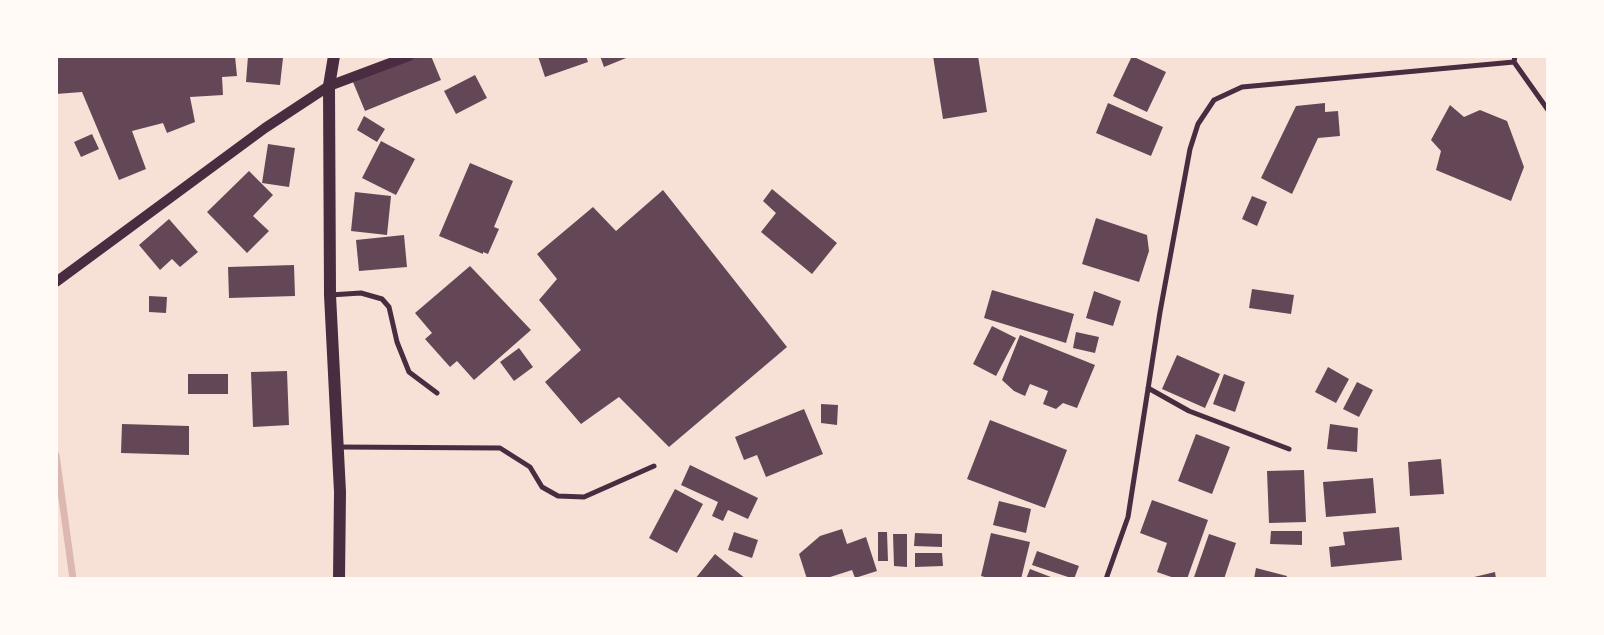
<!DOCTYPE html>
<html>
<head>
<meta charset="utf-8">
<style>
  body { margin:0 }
  #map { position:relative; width:1604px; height:635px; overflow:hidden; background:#f7e1d7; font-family:Inter,sans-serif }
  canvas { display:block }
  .frame { position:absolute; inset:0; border:58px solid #fffaf5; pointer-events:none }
</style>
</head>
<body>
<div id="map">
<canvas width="1604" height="635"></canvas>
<div class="frame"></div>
</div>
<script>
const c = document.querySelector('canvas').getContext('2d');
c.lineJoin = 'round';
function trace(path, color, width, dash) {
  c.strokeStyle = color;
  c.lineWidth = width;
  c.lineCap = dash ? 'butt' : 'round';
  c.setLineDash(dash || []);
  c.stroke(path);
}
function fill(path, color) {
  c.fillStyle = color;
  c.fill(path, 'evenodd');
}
const stream = new Path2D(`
  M 56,455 L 73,579`);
const building = new Path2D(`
  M 56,56 L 235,56 L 237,76 L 222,77 L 223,95 L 190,97 L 195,122 L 167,133 L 163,123 L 132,131 L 146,169 L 119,180 L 82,92 L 56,94 Z
  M 248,56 L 283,58 L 280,85 L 246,82 Z
  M 415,56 L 431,56 L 441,80 L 365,111 L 353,82 Z
  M 538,56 L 586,56 L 588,62 L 545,77 Z
  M 600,56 L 631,56 L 604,67 Z
  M 933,56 L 978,56 L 987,112 L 943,119 Z
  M 1132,56 L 1166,72 L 1147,112 L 1113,96 Z
  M 475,75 L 487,98 L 456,114 L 444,91 Z
  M 1108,103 L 1163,127 L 1151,156 L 1096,133 Z
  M 1325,103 L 1325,112 L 1338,111 L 1340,136 L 1318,138 L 1292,194 L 1261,178 L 1296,106 Z
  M 1450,105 L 1464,117 L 1480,110 L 1507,121 L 1524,167 L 1511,201 L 1436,170 L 1441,151 L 1431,140 Z
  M 364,116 L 385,129 L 377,142 L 357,130 Z
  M 92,134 L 99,149 L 81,157 L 74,142 Z
  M 381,141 L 415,159 L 396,195 L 362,178 Z
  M 268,144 L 295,148 L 289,187 L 262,183 Z
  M 470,163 L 513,181 L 494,227 L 499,229 L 488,254 L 483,252 L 483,254 L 439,236 Z
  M 249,171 L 273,195 L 253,216 L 269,231 L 247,253 L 207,212 Z
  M 772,189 L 837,243 L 812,274 L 761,232 L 776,213 L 763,201 Z
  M 663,190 L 787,347 L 669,447 L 619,397 L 581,424 L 545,382 L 581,350 L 539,300 L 557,279 L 537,254 L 593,207 L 616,231 Z
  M 355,192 L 391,196 L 387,235 L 351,231 Z
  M 1252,196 L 1267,202 L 1257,226 L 1242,219 Z
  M 1096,218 L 1147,235 L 1149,251 L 1139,282 L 1082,264 Z
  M 169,219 L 198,252 L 180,267 L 172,259 L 160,270 L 139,245 Z
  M 404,235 L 407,267 L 359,271 L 356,240 Z
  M 294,265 L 295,296 L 229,298 L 228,267 Z
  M 470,266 L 531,330 L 474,380 L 457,361 L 450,367 L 425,339 L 432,333 L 415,313 Z
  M 1252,289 L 1294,295 L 1291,314 L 1249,308 Z
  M 992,290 L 1074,314 L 1066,343 L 984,318 Z
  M 1094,291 L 1121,301 L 1113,326 L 1086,318 Z
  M 149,296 L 167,297 L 166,313 L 149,312 Z
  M 992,326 L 1016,338 L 996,376 L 973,364 Z
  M 1076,332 L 1099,337 L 1095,353 L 1073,348 Z
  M 1020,335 L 1095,365 L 1077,408 L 1063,403 L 1056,409 L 1043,404 L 1048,391 L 1030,384 L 1025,396 L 1014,391 L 1002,380 Z
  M 519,348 L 533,367 L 514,381 L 500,362 Z
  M 1177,355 L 1220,374 L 1205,408 L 1162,389 Z
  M 1328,367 L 1349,379 L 1336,403 L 1315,392 Z
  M 287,371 L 289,425 L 253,427 L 251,372 Z
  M 188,374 L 228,374 L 228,394 L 188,394 Z
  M 1224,374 L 1245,382 L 1235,412 L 1213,404 Z
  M 1357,382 L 1373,390 L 1359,417 L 1343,409 Z
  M 821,404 L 838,405 L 837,425 L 821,423 Z
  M 804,409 L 823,454 L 766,477 L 757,455 L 744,460 L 735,437 Z
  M 990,420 L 1067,450 L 1045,508 L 967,479 Z
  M 122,424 L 189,426 L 189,455 L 121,453 Z
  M 1330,424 L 1358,428 L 1357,452 L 1327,449 Z
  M 1196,434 L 1230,447 L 1212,494 L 1178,481 Z
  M 1441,459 L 1444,494 L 1410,496 L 1408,462 Z
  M 690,465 L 758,498 L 748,519 L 728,510 L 723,521 L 712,516 L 718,502 L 681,485 Z
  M 1304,470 L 1306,522 L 1269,523 L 1267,471 Z
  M 1373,478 L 1376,513 L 1326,517 L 1323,482 Z
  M 675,489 L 703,504 L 677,553 L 649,538 Z
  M 1152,500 L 1208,520 L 1187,579 L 1177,579 L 1157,572 L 1167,543 L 1140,533 Z
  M 999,501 L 1031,509 L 1026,533 L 993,525 Z
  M 1399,527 L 1402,560 L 1331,567 L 1329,547 L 1345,545 L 1343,532 Z
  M 842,529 L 847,544 L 866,537 L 877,571 L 855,578 L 852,570 L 824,579 L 807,579 L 799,554 L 820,536 Z
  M 1271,531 L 1302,531 L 1302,545 L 1270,544 Z
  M 734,532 L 758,540 L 752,558 L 728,550 Z
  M 878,532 L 887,532 L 888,561 L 878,561 Z
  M 915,533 L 942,534 L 942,547 L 914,546 Z
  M 991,533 L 1030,542 L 1021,579 L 992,579 L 981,576 Z
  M 893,534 L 907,534 L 907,567 L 894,566 Z
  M 1209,534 L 1236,543 L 1224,579 L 1194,577 Z
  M 1037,551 L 1079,566 L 1074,579 L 1032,565 Z
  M 915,553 L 942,553 L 943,566 L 915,567 Z
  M 715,554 L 746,579 L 695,579 Z
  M 1256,568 L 1287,576 L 1286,579 L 1254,579 Z
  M 1030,569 L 1056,579 L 1026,579 Z
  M 1495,572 L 1496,579 L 1470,579 L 1470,578 Z`);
const minor = new Path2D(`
  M 1515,56 L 1514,62 L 1548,110
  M 330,295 L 361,293 L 382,299 L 389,307 L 397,342 L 409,372 L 437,393
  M 1148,388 L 1189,411 L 1289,449
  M 339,447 L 500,448 L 530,467 L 542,487 L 558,496 L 584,497 L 654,466
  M 1106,579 L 1128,517 L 1160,312 L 1190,149 L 1198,124 L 1214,100 L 1242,87 L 1514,62`);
const secondary = new Path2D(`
  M 56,282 L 265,128 L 329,86 L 409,56`);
const primary = new Path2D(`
  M 334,56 L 329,86 L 330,295 L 340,492 L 339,579`);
trace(stream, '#dcb8b0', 7);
fill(building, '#644757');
trace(minor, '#4a2c40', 5);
trace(secondary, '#4a2c40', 10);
trace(primary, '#4a2c40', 12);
</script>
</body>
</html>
